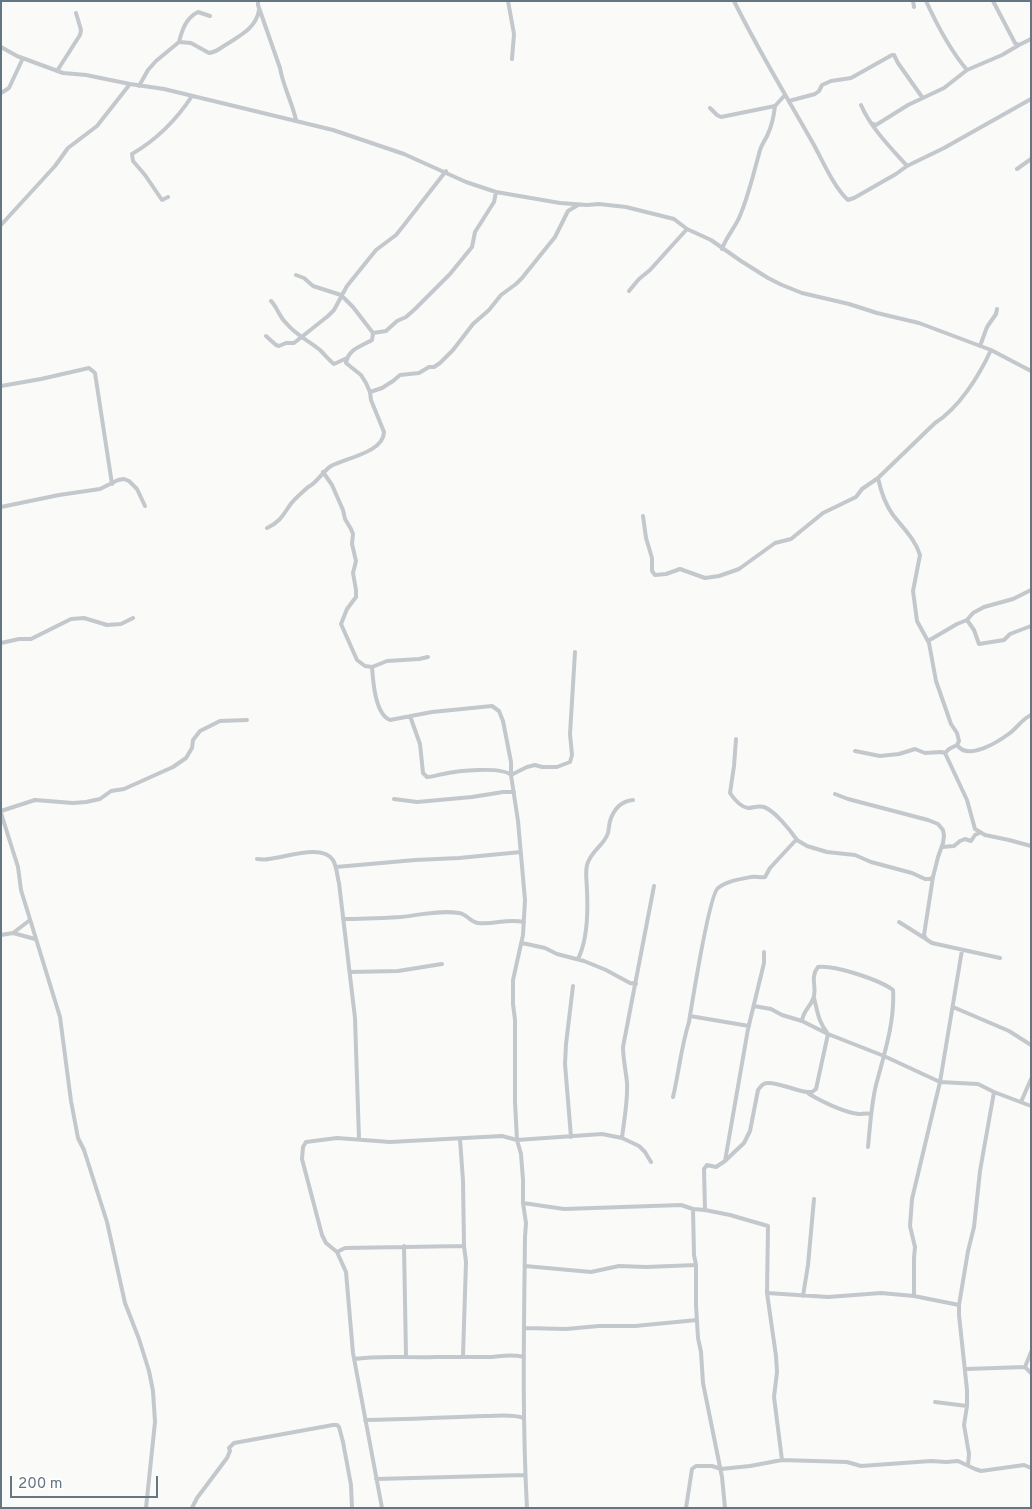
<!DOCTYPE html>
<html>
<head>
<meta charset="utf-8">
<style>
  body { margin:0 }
  #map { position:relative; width:1032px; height:1509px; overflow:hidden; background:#fafaf8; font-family:Overpass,sans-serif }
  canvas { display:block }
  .frame { position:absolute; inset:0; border:2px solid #657683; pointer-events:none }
  .scale { position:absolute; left:10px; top:1476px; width:148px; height:22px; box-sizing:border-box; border:2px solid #657683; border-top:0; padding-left:6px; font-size:15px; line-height:18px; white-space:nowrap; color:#657683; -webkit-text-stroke:4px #fff; paint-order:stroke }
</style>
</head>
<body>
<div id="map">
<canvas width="1032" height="1509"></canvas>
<div class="frame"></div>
<div class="scale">200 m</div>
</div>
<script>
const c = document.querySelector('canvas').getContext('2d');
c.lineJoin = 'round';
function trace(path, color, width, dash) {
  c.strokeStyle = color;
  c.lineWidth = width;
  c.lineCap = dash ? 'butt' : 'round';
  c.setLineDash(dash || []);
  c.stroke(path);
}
const minor = new Path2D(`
  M 258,1 L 258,5 L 280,68 C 283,86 292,102 296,120
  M 508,1 L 514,34 L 512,59
  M 734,1 C 758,50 787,97 814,145 C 822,160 835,189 848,200 L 854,198 L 896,174 L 907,166 L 944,148 L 1031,99
  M 913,1 L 914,7
  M 926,1 C 937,25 950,50 967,70
  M 993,1 L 1015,43 L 1019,45 L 1031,39
  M 179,42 C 182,30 186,18 198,12 L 210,16
  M 1,47 L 17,56 L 63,73 L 86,75 L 130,84 L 164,89 L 333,130 L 404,154 L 466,182 L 496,192 L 560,203 L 587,205 L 599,204 L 626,207 L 674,219 L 687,229 L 711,240 L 741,261 L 768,278 L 782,285 L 802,293 L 849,304 L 877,313 L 919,323 L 991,350 L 1031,371
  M 57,71 L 80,35 L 81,30 L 76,13
  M 139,86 L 148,70 L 156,61 L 179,42 L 191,43 L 209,53 C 217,52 220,48 227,44 C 241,35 256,28 259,10
  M 1,93 L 9,88 L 23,58
  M 789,101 L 815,94 L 819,91 L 822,85 L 831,81 L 851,78 L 892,55 L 894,55 L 898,63 L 922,97
  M 861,105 C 871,128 890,147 907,166
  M 710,108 L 717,115 L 721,117 L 775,106 L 785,95
  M 871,123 L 876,125 L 908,105 L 944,88 L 967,70 L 1002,55 L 1019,45
  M 1017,169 L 1031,159
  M 168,197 L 162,200 L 145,175 L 133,161 L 132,154 C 156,140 177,119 192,96
  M 1,225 L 55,166 L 68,148 L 97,126 L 130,84
  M 722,249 C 726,237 734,229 739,218 C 748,198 753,175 759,154 C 760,147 764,142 767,136 C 771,128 774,115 775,106
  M 629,291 L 639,279 L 650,270 L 687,229
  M 271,301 C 277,307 279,316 286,323 C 297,336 308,340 320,350 C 325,355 329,360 334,364 L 347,358
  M 373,333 L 386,331 L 397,321 L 406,317 L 415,309 L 450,274 L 472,247 L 475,232 L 494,202 L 496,192
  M 266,336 L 276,345 L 279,346 L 286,343 L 294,343 L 328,316 L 334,310 L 347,286 L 376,250 L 396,235 L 404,225 L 446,171
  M 980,346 L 987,327 L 996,314 L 997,309
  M 1,386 L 41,379 L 89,368 L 95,373 L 112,484
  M 370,392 L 382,388 L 393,381 L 400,375 L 419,373 L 429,367 L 434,367 L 440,363 L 453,350 L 473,324 L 489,310 L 501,295 L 516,284 L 522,278 L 555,237 L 568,211 L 578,205
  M 323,472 L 332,485 L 343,510 L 345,519 L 351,529 L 353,534 L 352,544 L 356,561 L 353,573 L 356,590 L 356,597 L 347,609 L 341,624 L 357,660 L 365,666 L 372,667 L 387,661 L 419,659 L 428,657
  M 878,478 C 881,492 885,504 893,515 C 903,528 915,539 920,555 L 913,591 L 917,621 L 929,643 L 936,681 L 951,724 L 957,733 L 959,741 L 957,745 L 949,749 L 945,753
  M 1,507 L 59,495 L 100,489 L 118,480 L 124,479 L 129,481 L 137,489 L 145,506
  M 643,516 L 646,538 L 652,558 L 652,571 L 655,575 L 666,574 L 680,569 L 705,578 L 719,576 L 739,569 L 775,543 L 791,539 L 823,513 L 856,497 L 862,489 L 878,478 L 935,423 C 959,408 979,376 991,350
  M 267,528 C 280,522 283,515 290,505 C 295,498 302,493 308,487 C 317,483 322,472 331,466 C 346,458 384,452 384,432 L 371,400 L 370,392 L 366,383 L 361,375 L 346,363 C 348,349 362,346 372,340 L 373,333 L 353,307 L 341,295 L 313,286 L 304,278 L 296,275
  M 967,620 L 974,630 L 979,644 L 1004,640 L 1010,634 L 1031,626
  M 928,641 L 957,624 L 967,620 L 973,613 L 984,607 L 1013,599 L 1031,590
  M 1,643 L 19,639 L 31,639 L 71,619 L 84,618 L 107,625 L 121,624 L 133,618
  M 372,667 C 373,681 375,714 390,720 L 432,712 L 492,706 L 499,711 L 503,721 L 511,762 L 511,775
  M 410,716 L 420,744 L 423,773 L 427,777 C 433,777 437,775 443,774 C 457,771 501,766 511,775
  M 736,739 L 734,766 L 730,793 C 734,799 740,807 748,808 C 753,808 758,805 764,807 C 775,811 790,830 797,840
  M 957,745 C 968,761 998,742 1010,733 C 1017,728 1022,719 1031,715
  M 855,751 L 880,756 L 899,754 L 915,749 L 925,753 L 941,752 L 945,753 L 967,800 L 975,829 L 985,835 L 1009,840 L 1031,846
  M 394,799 L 417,802 L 472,797 L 503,792 L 514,792
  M 1,811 L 35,800 L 73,803 L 86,802 L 100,799 L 111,791 L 124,789 L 173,767 L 186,758 L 192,748 L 193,740 L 200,731 L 220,721 L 247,720
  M 1,813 L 18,867 L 21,890 L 60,1017 L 71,1101 L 78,1138 L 84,1150 L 107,1222 L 125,1303 L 139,1339 L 149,1371 L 153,1391 L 155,1422 L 146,1508
  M 942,847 L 954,846 L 960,841 L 965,839 L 971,841 L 975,835 L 979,833
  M 257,859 C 260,859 265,860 268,859 C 285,858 322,843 333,860 C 337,867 337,876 339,883 L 355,1018 L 359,1139
  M 336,867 L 415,860 L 459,858 L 521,852
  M 933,877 L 924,935 L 926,939 L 932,943 L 1000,958
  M 343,919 C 363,919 382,918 401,917 C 419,915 440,910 459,913 C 467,914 470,922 478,923 C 495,925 506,918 524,922
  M 899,922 L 926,939
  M 13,933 L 30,920
  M 1,935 L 13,933 L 35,939
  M 522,943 L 545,948 L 557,954 L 584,961 L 606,970 L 630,983 L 636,984
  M 578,959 C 587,941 588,912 587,891 C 587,882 585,874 587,865 C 591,850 604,846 608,833 C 609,829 609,823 611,818 C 615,808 622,801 633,800
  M 350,972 L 398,971 L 442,964
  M 754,1006 L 771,1009 L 782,1015 L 802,1021 L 828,1034 L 884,1056 L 940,1082 L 978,1084 L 994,1092 L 1031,1106
  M 953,1007 L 1009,1031 L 1031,1045
  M 690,1016 L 749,1026
  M 802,1021 C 803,1011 810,1007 813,999 C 818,989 809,978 818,967 C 835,965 880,980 893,990 C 895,1022 884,1055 876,1085 C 871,1106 870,1127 868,1147
  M 809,1094 C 823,1102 842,1112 859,1114 C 863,1114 867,1113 871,1114
  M 673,1097 C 679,1072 681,1047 689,1022 C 692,1004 709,895 718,888 C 727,881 740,879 751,877 C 756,876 760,878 765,877 L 770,868 L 795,841 L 797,840 L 807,846 L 827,852 L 855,855 L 871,862 L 912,873 L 925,879 L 930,879 L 933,877 L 938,857 L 943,843 L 944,836 L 943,830 L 938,824 L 928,820 L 848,799 L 835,794
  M 1021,1102 L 1031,1079
  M 571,1137 L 565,1064 L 566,1044 L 573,986
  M 622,1138 C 624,1120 628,1101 627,1083 C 626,1071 623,1059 623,1047 L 654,886
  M 460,1139 L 463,1181 L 464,1246
  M 726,1160 L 744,1143 L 750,1131 L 758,1090 C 760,1087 763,1083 767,1083 C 778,1082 796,1091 807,1092 L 812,1092 L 816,1089 L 828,1034 C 818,1021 818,1013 814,998
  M 523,1203 L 564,1209 L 681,1205 L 693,1209 L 705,1210 L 730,1215 L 768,1226 L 767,1293 L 776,1356 L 777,1372 L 774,1397 L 782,1460
  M 693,1209 L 694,1255 L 696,1265 L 696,1305 L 698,1338 L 701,1352 L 703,1383 L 722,1477 L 725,1508
  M 705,1210 L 704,1169 L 707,1165 L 716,1167 L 725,1161 L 748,1029 L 764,963 L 764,952
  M 404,1246 L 406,1357
  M 337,1252 L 345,1248 L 464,1246 L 466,1262 L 463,1356
  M 525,1266 L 591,1272 L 619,1266 L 646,1267 L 696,1265
  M 767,1293 L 828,1297 L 881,1293 L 914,1296 L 959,1305
  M 803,1296 L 808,1265 L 814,1199
  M 914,1296 L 914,1258 L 915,1247 L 910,1226 L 912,1199 L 940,1082 L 962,950
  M 525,1328 L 566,1329 L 599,1326 L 635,1326 L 697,1320
  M 354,1359 C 380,1355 408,1358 435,1357 C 451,1357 466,1357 482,1357 C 498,1358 506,1353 524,1357
  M 1025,1367 L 1031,1352
  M 966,1369 L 1025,1367 L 1031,1373
  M 935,1402 L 967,1406
  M 365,1420 C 405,1420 445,1417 486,1416 C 499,1416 512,1414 524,1418
  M 968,1465 L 969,1454 L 964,1425 L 967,1406 L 967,1390 L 959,1315 L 959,1305 L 968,1251 L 974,1227 L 980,1171 L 994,1092
  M 376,1479 L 525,1475
  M 192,1508 L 197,1498 L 227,1458 L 230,1451 L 229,1448 L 234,1443 L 333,1425 L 337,1425 L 339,1427 L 343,1442 L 351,1485 L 352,1508
  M 382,1508 L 353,1353 L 346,1272 L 337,1252 L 326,1243 L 322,1235 L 302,1159 L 303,1147 L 306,1142 L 337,1138 L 390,1142 L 502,1136 L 517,1140 L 602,1134 L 622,1138 L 639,1146 L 645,1152 L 651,1162
  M 527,1508 C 522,1418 524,1327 525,1237 L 526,1223 L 523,1203 L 523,1180 L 521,1154 L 517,1140 L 515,1102 L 515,1020 L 513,1004 L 513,980 L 523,935 L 525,900 L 518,821 L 511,775 L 527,767 L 535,765 L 542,767 L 557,767 L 570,762 L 572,755 L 570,734 L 575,652
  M 686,1508 L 692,1469 L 696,1466 L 712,1466 L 721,1469 L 750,1466 L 782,1460 L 847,1462 L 861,1466 L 931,1461 L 946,1462 L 958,1461 L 975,1469 L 981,1471 L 1024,1465 L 1031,1468`);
trace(minor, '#c3c8cc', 4);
</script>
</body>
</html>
